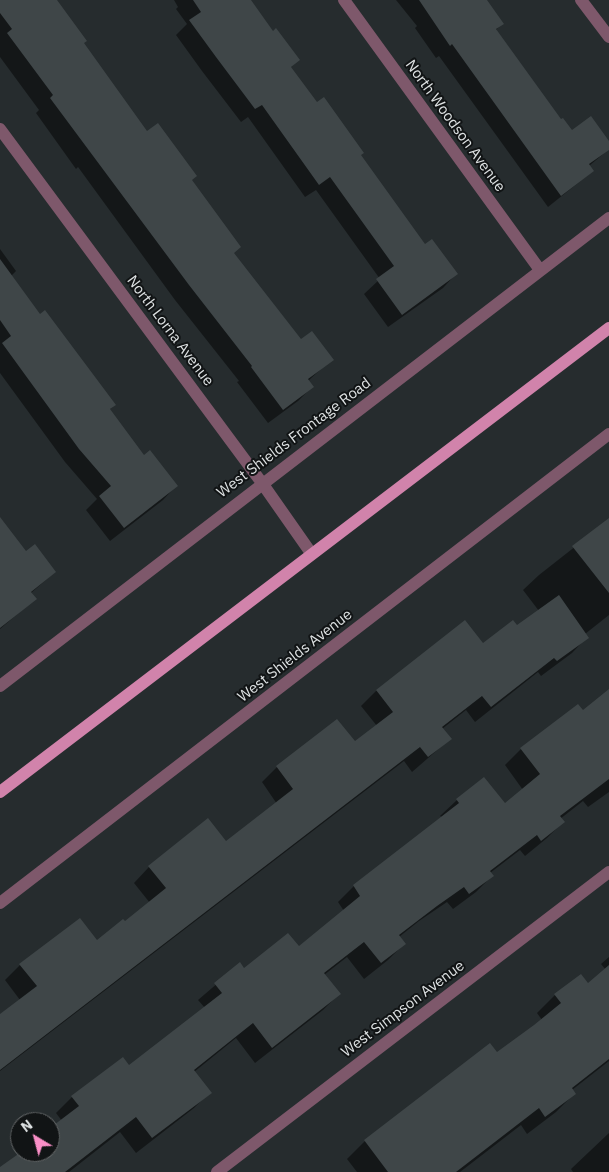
<!DOCTYPE html>
<html>
<head>
<meta charset="utf-8">
<style>
  body { margin:0 }
  #map { position:relative; width:609px; height:1172px; overflow:hidden; background:#262c2e; font-family:"IBM Plex Sans",sans-serif }
  canvas { display:block }
  .north { position:absolute; left:10px; top:1112px; width:50px; height:50px; box-sizing:border-box; background:#111415; border:1px solid #636667; border-radius:50%; rotate:323deg; font-size:14px; font-weight:700; line-height:20px; text-align:center; color:#dee2e3 }
  .north::after { content:''; display:block; margin:auto; width:18px; height:22px; background:#fa8fc7; clip-path:polygon(50% 0,100% 100%,50% 72%,0 100%) }
</style>
</head>
<body>
<div id="map">
<canvas width="609" height="1172"></canvas>
<div class="north">N</div>
</div>
<script>
const c = document.querySelector('canvas').getContext('2d');
c.lineJoin = 'round';
function fill(path, color) {
  c.fillStyle = color;
  c.fill(path, 'evenodd');
}
function trace(path, color, width, dash) {
  c.strokeStyle = color;
  c.lineWidth = width;
  c.lineCap = dash ? 'butt' : 'round';
  c.setLineDash(dash || []);
  c.stroke(path);
}
function write(font, color, halo, rows, align = 'center') {
  c.font = font + ' "IBM Plex Sans",sans-serif';
  c.lineWidth = 4;
  c.setLineDash([]);
  c.textBaseline = 'middle';
  c.strokeStyle = halo;
  c.fillStyle = color;
  for (const [text, x, y, turn = 0] of rows) {
    c.save();
    c.translate(x, y);
    c.rotate((+turn || 0) * Math.PI / 180);
    c.textAlign = isNaN(turn) ? turn : align;
    if (halo) c.strokeText(text, 0, 0);
    c.fillText(text, 0, 0);
    c.restore();
  }
}
const shadow = new Path2D(`
  M 0,0 L 47,0 L 83,43 L 147,133 L 191,181 L 233,254 L 300,341 L 332,359 L 308,381 L 312,387 L 298,401 L 268,423 L 237,382 L 239,381 L 175,300 L 78,167 L 76,169 L 36,113 L 39,110 L 0,57 Z
  M 174,0 L 250,0 L 272,33 L 298,60 L 290,68 L 317,104 L 360,155 L 425,246 L 456,274 L 443,288 L 388,327 L 364,294 L 380,279 L 316,190 L 305,197 L 248,117 L 241,122 L 202,71 L 176,35 L 187,24 L 176,9 L 178,7 Z
  M 396,0 L 485,0 L 502,23 L 496,30 L 561,121 L 572,132 L 609,143 L 609,149 L 589,166 L 593,171 L 548,207 L 439,56 L 436,58 L 415,28 L 417,26 Z
  M 0,249 L 16,271 L 11,276 L 40,316 L 115,405 L 109,410 L 144,457 L 176,486 L 163,500 L 110,541 L 86,510 L 97,499 L 65,462 L 0,373 Z
  M 0,519 L 26,553 L 55,572 L 31,593 L 35,599 L 0,629 Z
  M 609,520 L 609,615 L 585,634 L 587,637 L 572,653 L 541,676 L 538,672 L 475,722 L 466,710 L 442,729 L 450,739 L 412,772 L 404,761 L 0,1071 L 0,1016 L 20,1000 L 5,980 L 20,965 L 96,942 L 125,923 L 150,903 L 134,883 L 149,867 L 226,843 L 277,804 L 262,782 L 277,767 L 355,743 L 377,726 L 361,706 L 377,690 L 483,645 L 517,627 L 539,611 L 523,590 L 539,575 Z
  M 609,692 L 609,792 L 588,807 L 583,801 L 560,819 L 563,822 L 547,838 L 525,856 L 520,850 L 490,873 L 492,876 L 476,892 L 453,909 L 447,902 L 419,921 L 399,937 L 404,944 L 388,960 L 364,979 L 347,957 L 324,975 L 339,994 L 323,1010 L 255,1063 L 236,1038 L 194,1072 L 210,1092 L 194,1108 L 136,1153 L 120,1132 L 69,1172 L 0,1172 L 0,1168 L 21,1152 L 50,1152 L 50,1130 L 62,1121 L 56,1113 L 72,1097 L 129,1067 L 205,1008 L 198,1000 L 240,964 L 244,969 L 299,947 L 344,911 L 338,902 L 354,886 L 442,817 L 440,816 L 457,800 L 505,805 L 523,790 L 505,765 L 521,749 L 582,712 Z
  M 609,957 L 609,1061 L 572,1090 L 574,1094 L 556,1112 L 527,1134 L 521,1125 L 460,1172 L 357,1172 L 347,1159 L 365,1141 L 497,1054 L 542,1020 L 537,1013 L 555,995 L 581,975 L 588,984 L 606,970 L 601,964 Z
  M 609,1133 L 609,1172 L 573,1172 L 571,1169 Z`);
const building = new Path2D(`
  M 0,0 L 57,0 L 87,41 L 84,43 L 147,131 L 158,123 L 197,176 L 192,180 L 241,247 L 234,253 L 301,339 L 312,331 L 334,360 L 308,379 L 314,387 L 283,410 L 251,367 L 252,366 L 189,285 L 50,98 L 53,95 L 7,33 L 12,29 L 0,13 Z
  M 193,0 L 251,0 L 273,31 L 276,28 L 300,60 L 291,67 L 317,102 L 324,97 L 364,153 L 361,155 L 425,244 L 432,239 L 458,274 L 402,315 L 376,279 L 394,266 L 330,177 L 319,185 L 262,105 L 255,109 L 216,57 L 189,20 L 201,12 Z
  M 419,0 L 487,0 L 504,24 L 496,29 L 561,119 L 563,118 L 572,130 L 591,116 L 609,141 L 609,150 L 589,164 L 594,171 L 561,196 L 452,44 L 450,46 Z
  M 0,259 L 40,314 L 45,310 L 116,405 L 110,409 L 144,455 L 150,450 L 178,486 L 124,528 L 99,496 L 111,486 L 79,449 L 2,343 L 11,336 L 0,320 Z
  M 0,517 L 26,551 L 35,544 L 56,572 L 31,592 L 37,599 L 0,628 Z
  M 609,518 L 609,593 L 572,546 Z
  M 559,595 L 589,638 L 557,661 L 554,658 L 491,707 L 482,696 L 442,727 L 452,739 L 428,757 L 420,747 L 0,1070 L 0,1014 L 37,986 L 19,964 L 80,918 L 97,940 L 123,919 L 125,921 L 166,888 L 148,866 L 208,818 L 226,841 L 293,789 L 276,766 L 337,719 L 355,741 L 393,712 L 376,690 L 465,620 L 483,643 L 513,620 L 517,625 Z
  M 609,689 L 609,779 L 560,816 L 565,822 L 541,841 L 537,835 L 490,871 L 494,876 L 469,894 L 464,887 L 437,906 L 399,935 L 406,944 L 381,963 L 364,942 L 324,973 L 341,994 L 272,1048 L 253,1023 L 194,1070 L 212,1093 L 152,1138 L 136,1117 L 65,1172 L 0,1172 L 0,1167 L 21,1152 L 50,1152 L 50,1128 L 79,1106 L 71,1096 L 123,1057 L 129,1065 L 222,993 L 214,983 L 240,962 L 244,968 L 288,933 L 299,946 L 360,896 L 353,885 L 459,803 L 456,799 L 484,777 L 505,803 L 540,774 L 520,748 L 578,704 L 583,710 Z
  M 609,965 L 609,1059 L 572,1088 L 576,1094 L 545,1117 L 539,1108 L 456,1172 L 388,1172 L 364,1140 L 490,1043 L 497,1052 L 534,1025 L 561,1003 L 554,994 L 581,974 L 588,983 Z`);
const minor = new Path2D(`
  M 344,0 L 540,270
  M 581,0 L 609,37
  M 0,129 L 262,483 L 311,553
  M 0,686 L 609,218
  M 0,903 L 609,434
  M 217,1172 L 609,872`);
const major = new Path2D(`
  M 0,792 L 609,328`);
const streetNames = [
  ["North Woodson Avenue",455,126,54],
  ["North Lorna Avenue",170,331,53],
  ["West Shields Frontage Road",294,438,-37],
  ["West Shields Avenue",295,656,-38],
  ["West Simpson Avenue",403,1009,-37]
];
fill(shadow, '#0007');
fill(building, '#3f4648');
trace(minor, '#7e586b', 12);
trace(major, '#d183ab', 12);
write('15px', '#dee2e3', '#111415', streetNames);
</script>
</body>
</html>
